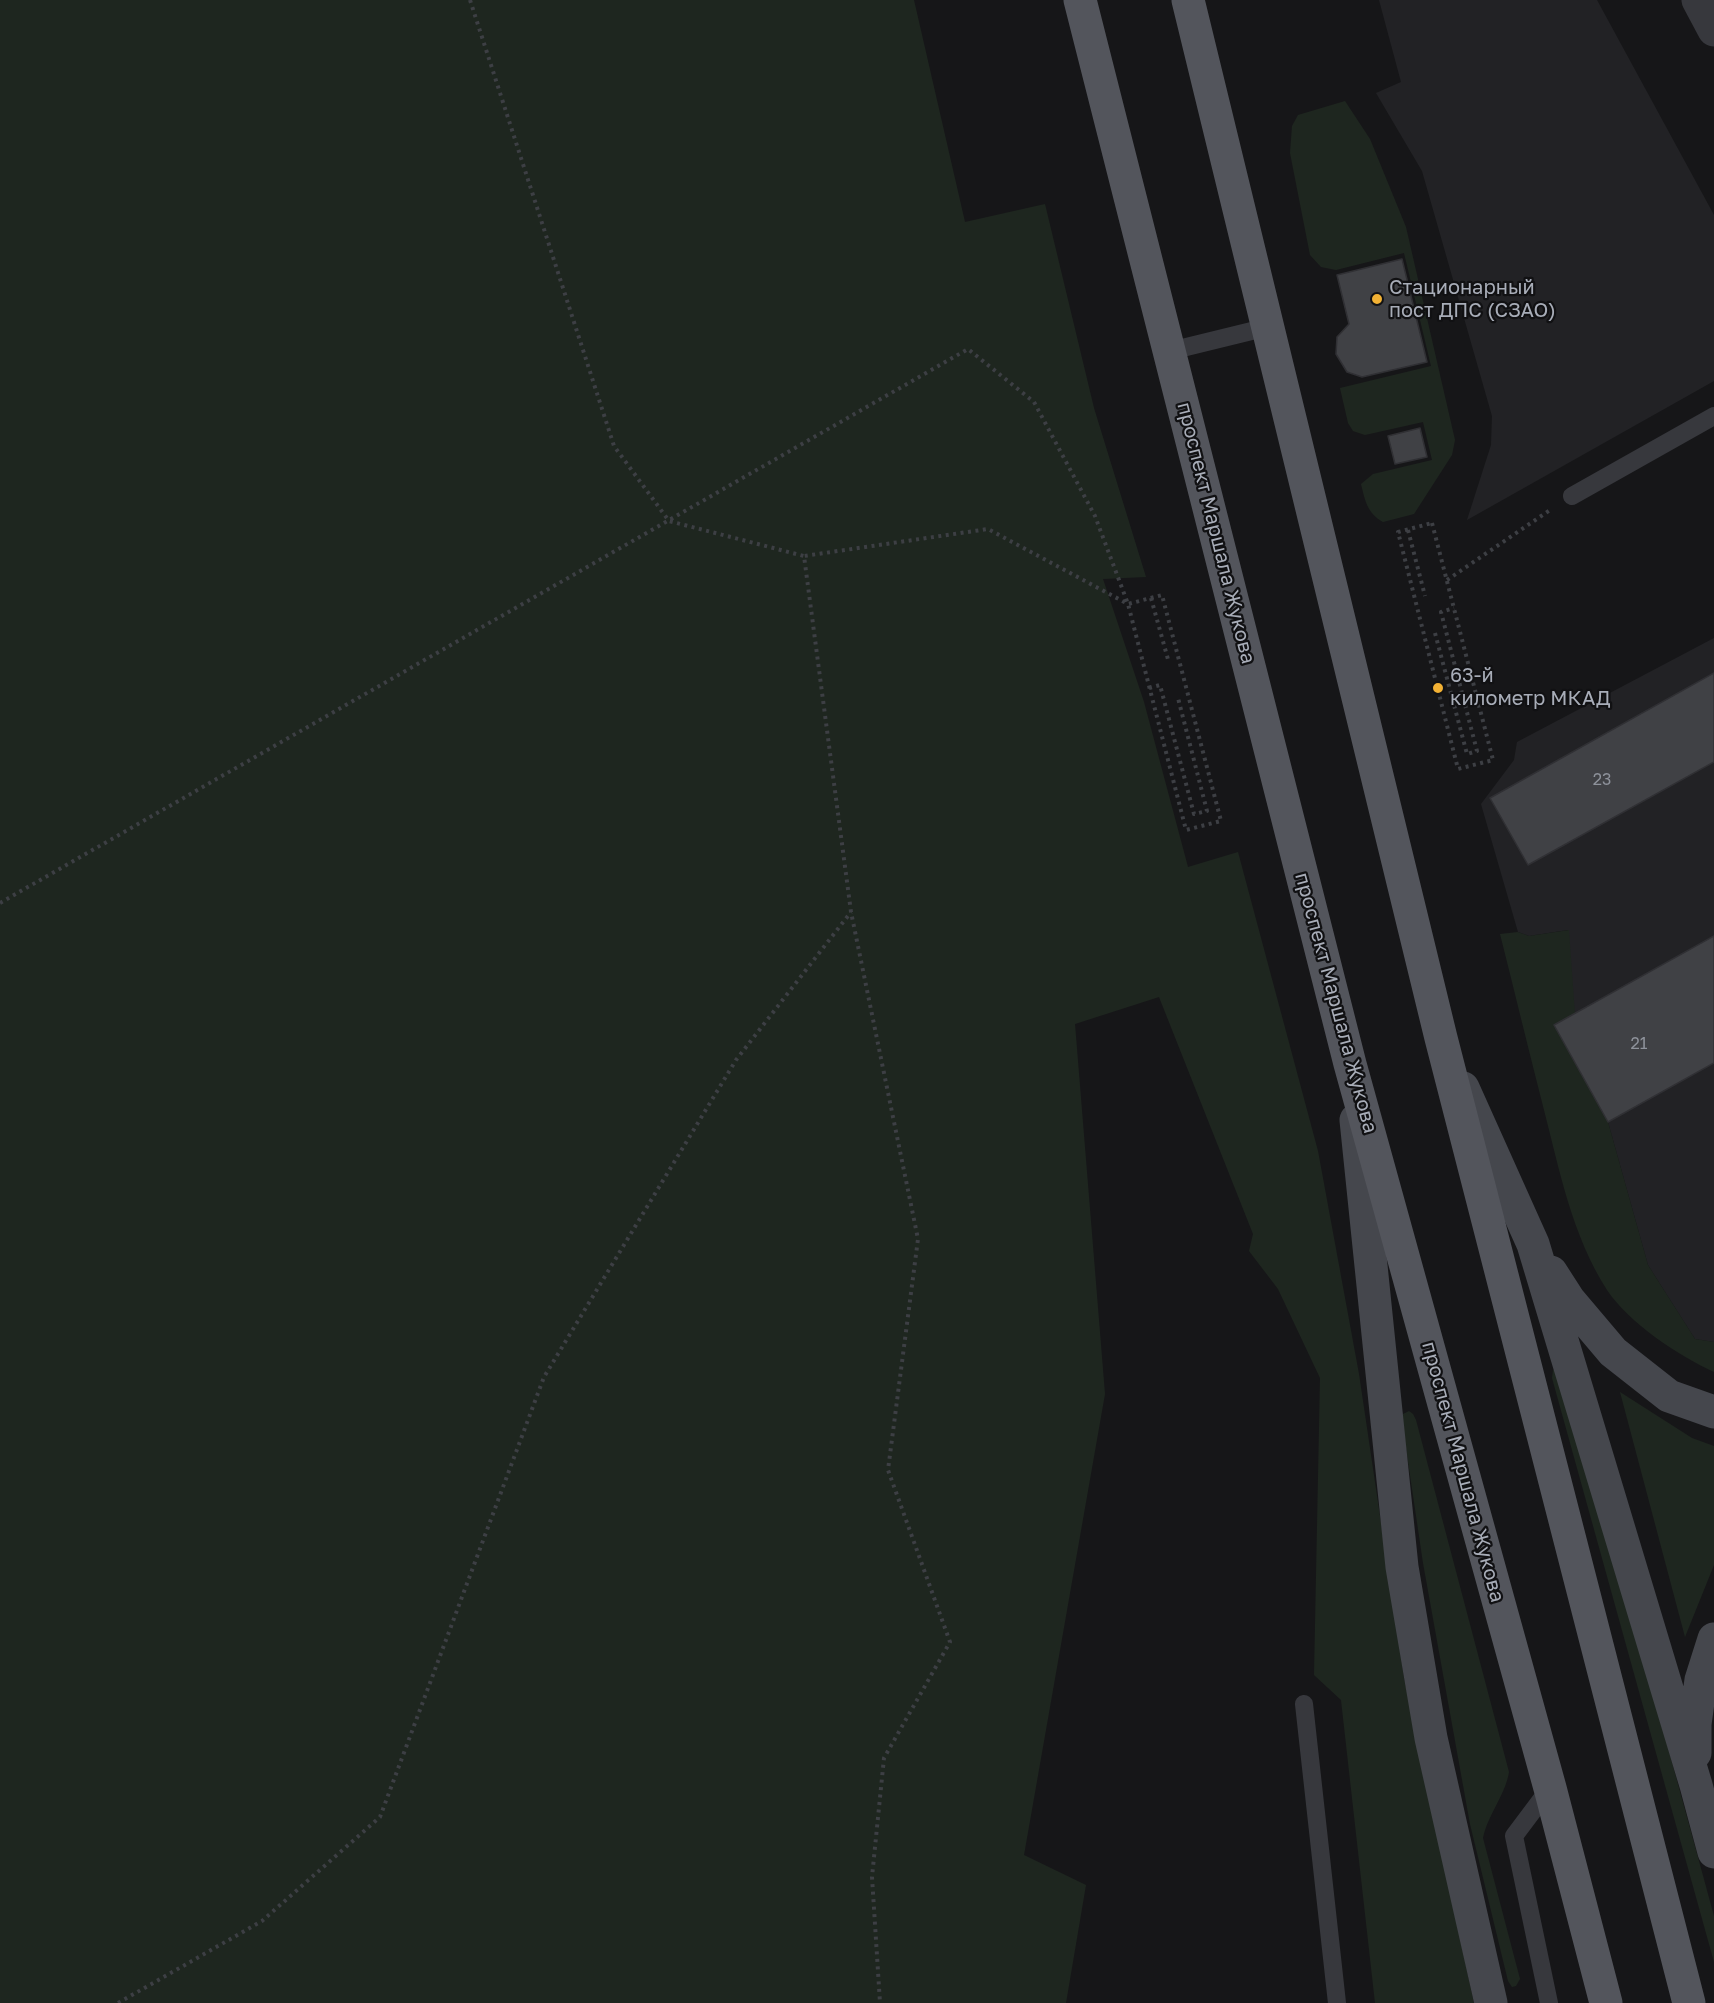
<!DOCTYPE html>
<html>
<head>
<meta charset="utf-8">
<style>
  body { margin:0 }
  canvas { display:block; background:#161618 }
</style>
</head>
<body>
<canvas width="1714" height="2003"></canvas>
<script>
const c = document.querySelector('canvas').getContext('2d');
c.lineJoin = 'round';
function fill(path, color) {
  c.fillStyle = color;
  c.fill(path, 'evenodd');
}
function trace(path, color, width, dash) {
  c.strokeStyle = color;
  c.lineWidth = width;
  c.lineCap = dash ? 'butt' : 'round';
  c.setLineDash(dash || []);
  c.stroke(path);
}
function write(font, color, halo, rows, align = 'center') {
  c.font = font + ' "Golos Text",sans-serif';
  c.lineWidth = 4.5;
  c.setLineDash([]);
  c.textBaseline = 'middle';
  c.strokeStyle = halo;
  c.fillStyle = color;
  for (const [text, x, y, turn = 0] of rows) {
    c.save();
    c.translate(x, y);
    c.rotate((+turn || 0) * Math.PI / 180);
    c.textAlign = isNaN(turn) ? turn : align;
    if (halo) c.strokeText(text, 0, 0);
    c.fillText(text, 0, 0);
    c.restore();
  }
}
const built = new Path2D(`
  M 1379,0 L 1597,0 L 1714,215 L 1714,381 L 1467,520 L 1491,445 L 1492,416 L 1422,171 L 1376,93 L 1401,82 Z
  M 1714,638 L 1714,1342 L 1695,1339 L 1648,1265 L 1608,1122 L 1554,1025 L 1568,930 L 1529,936 L 1518,932 L 1481,804 L 1514,760 L 1517,742 Z`);
const green = new Path2D(`
  M 0,0 L 914,0 L 965,222 L 1045,204 L 1094,408 L 1146,577 L 1103,579 L 1144,702 L 1188,867 L 1238,852 L 1318,1151 L 1359,1374 L 1404,1678 L 1474,2003 L 1375,2003 L 1341,1700 L 1314,1675 L 1320,1378 L 1278,1289 L 1249,1251 L 1253,1234 L 1159,997 L 1075,1024 L 1105,1394 L 1024,1855 L 1086,1885 L 1066,2003 L 0,2003 Z
  M 1345,101 L 1370,139 L 1406,227 L 1455,440 L 1452,455 L 1414,514 L 1383,522 C 1367,513 1365,500 1361,484 L 1373,474 L 1432,460 L 1423,422 L 1365,435 L 1353,431 L 1348,423 L 1340,388 L 1431,366 L 1404,253 L 1336,270 L 1321,267 L 1310,255 L 1290,153 L 1292,126 L 1298,115 Z
  M 1569,930 L 1575,1014 L 1608,1122 L 1648,1265 L 1695,1339 L 1714,1342 L 1714,1372 C 1679,1356 1629,1323 1607,1290 C 1572,1235 1560,1172 1544,1110 C 1529,1052 1515,993 1500,934 L 1518,932 L 1529,936 Z
  M 1558,1367 L 1565,1371 L 1714,1916 L 1714,1962 L 1552,1378 L 1553,1370 Z
  M 1620,1392 L 1692,1438 L 1714,1446 L 1714,1565 L 1685,1637 Z
  M 1409,1411 L 1413,1414 L 1416,1420 L 1509,1772 C 1505,1796 1488,1814 1483,1838 L 1520,1979 L 1516,1986 L 1512,1987 L 1508,1981 L 1470,1824 L 1423,1563 L 1402,1421 L 1403,1414 Z`);
const building = new Path2D(`
  M 1402,259 L 1427,362 L 1362,377 L 1347,372 L 1336,354 L 1337,337 L 1349,324 L 1337,275 Z
  M 1420,428 L 1427,457 L 1395,464 L 1388,436 Z
  M 1714,673 L 1714,762 L 1528,865 L 1490,798 Z
  M 1714,936 L 1714,1063 L 1608,1122 L 1554,1025 Z`);
const path = new Path2D(`
  M 470,0 L 614,446 L 669,521 L 804,556 L 851,912 L 918,1239 L 888,1470 L 950,1642 L 884,1758 L 872,1877 L 880,2003
  M 1432,523 L 1493,760 L 1458,769 L 1398,532 Z
  M 1408,530 L 1425,596
  M 1447,580 L 1550,510
  M 1151,598 L 1169,663
  M 1435,633 L 1467,754 L 1477,751 L 1441,612 L 1454,608
  M 1149,688 L 1160,685 L 1194,814 L 1207,811 L 1178,698
  M 0,903 L 968,349 L 1034,402 L 1095,516 L 1128,604 L 1186,830 L 1221,821 L 1162,595 L 1128,604 L 988,529 L 804,556
  M 118,2003 L 262,1921 L 380,1817 L 544,1377 L 736,1060 L 851,912`);
const service = new Path2D(`
  M 1170,351 L 1268,327
  M 1572,496 L 1714,416
  M 1304,1704 L 1337,2003
  M 1549,2003 L 1514,1836 L 1550,1788`);
const minor = new Path2D(`
  M 1698,0 L 1714,30`);
const secondary = new Path2D(`
  M 1463,1088 L 1533,1244 L 1696,1785 L 1714,1852
  M 1356,1120 L 1402,1567 L 1431,1738 L 1491,2003
  M 1551,1272 L 1569,1300 L 1613,1352 L 1669,1396 L 1714,1412
  M 1695,1753 L 1695,1724 L 1701,1680 L 1714,1639`);
const primary = new Path2D(`
  M 1080,0 L 1350,1064 L 1550,1788 L 1606,2003
  M 1188,0 L 1441,1038 L 1689,2003`);
const markers = [
  [1377,299,6,"#f2b134"],
  [1438,688,6,"#f2b134"]
];
const numberNames = [
  ["23",1602,780],
  ["21",1639,1044]
];
const poiNames = [
  ["Стационарный",1389,288],
  ["пост ДПС (СЗАО)",1389,311],
  ["63-й",1450,676],
  ["километр МКАД",1450,699]
];
const streetNames = [
  ["проспект Маршала Жукова",1216,533,76],
  ["проспект Маршала Жукова",1336,1003,75],
  ["проспект Маршала Жукова",1463,1472,75]
];
fill(built, '#222225');
fill(green, '#1e261f');
fill(building, '#404145');
trace(building, '#303034', 1.5);
trace(path, '#3d3f44', 4, [3, 4.5]);
trace(service, '#37383d', 18);
trace(minor, '#37383d', 33);
trace(secondary, '#45474d', 33);
trace(primary, '#53555c', 33);
for (const [x, y, r, color] of markers) {
  const dot = new Path2D();
  dot.arc(x, y, r, 0, 2 * Math.PI);
  c.fillStyle = color;
  c.fill(dot);
  trace(dot, '#111113', 2);
}
write('16px', '#8e929b', null, numberNames);
write('20px', '#a8adb8', '#111113', poiNames, 'left');
write('20px', '#a8adb8', '#111113', streetNames);
</script>
</body>
</html>
